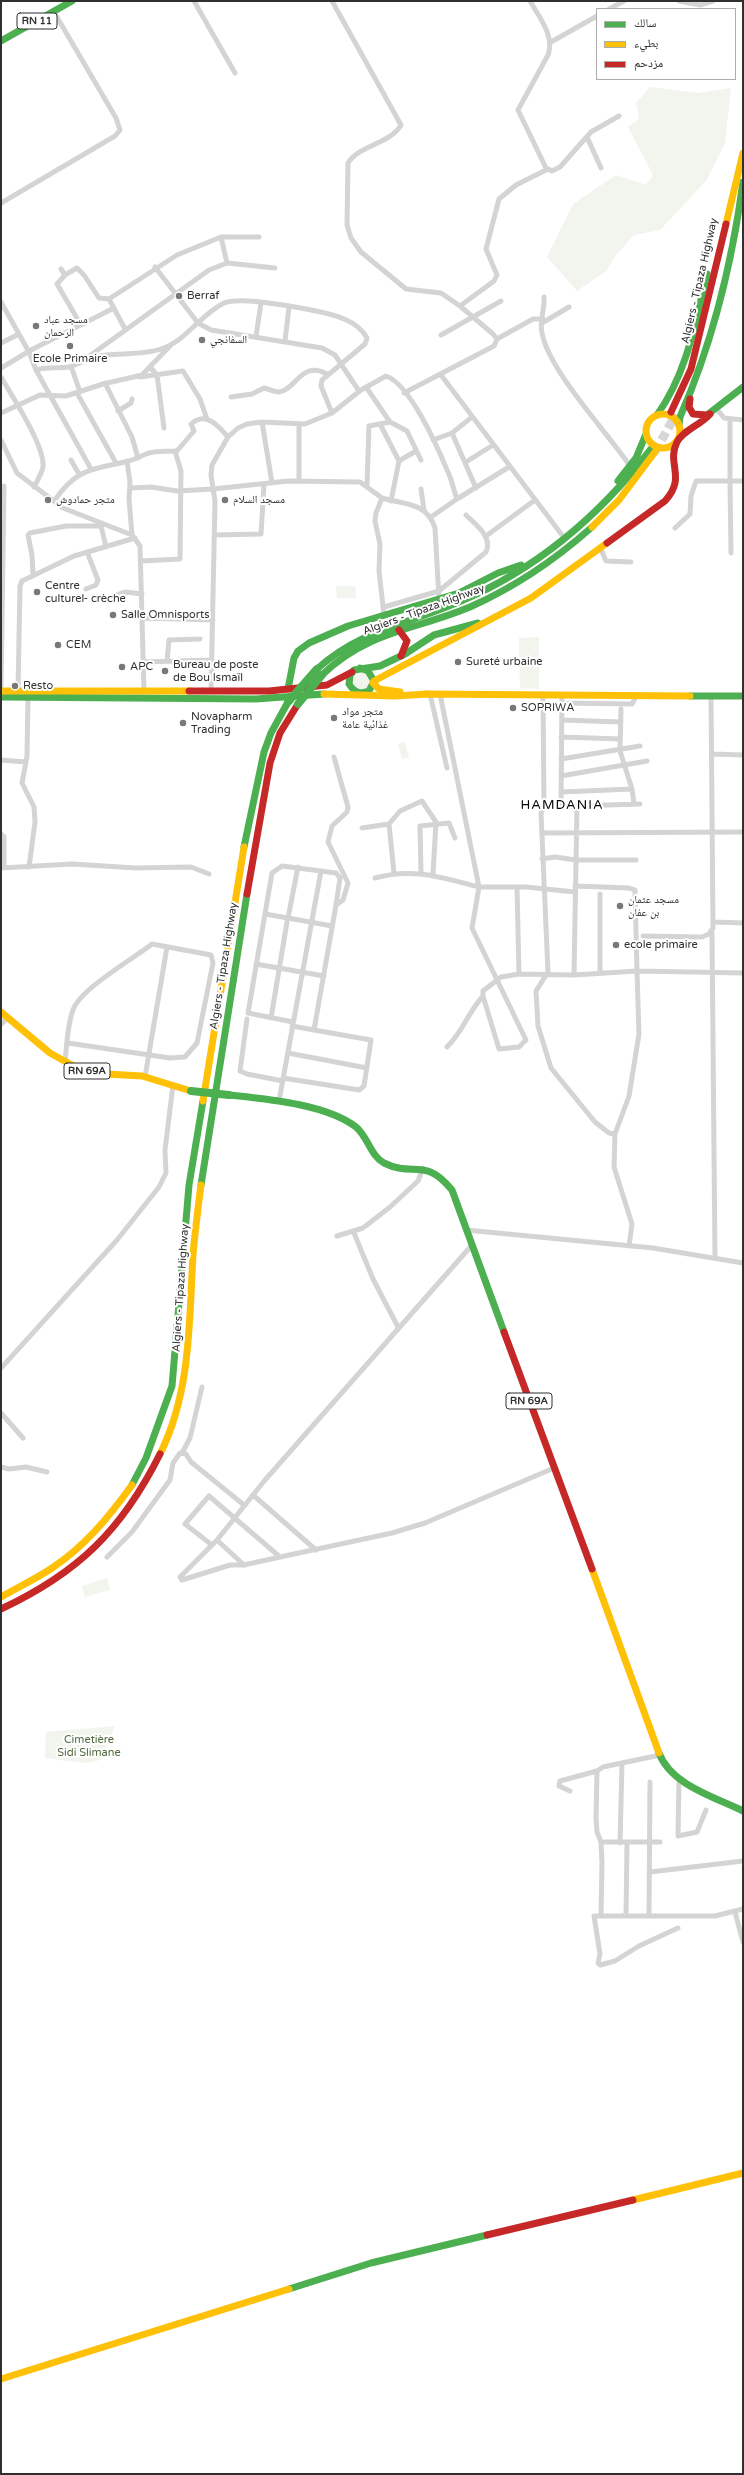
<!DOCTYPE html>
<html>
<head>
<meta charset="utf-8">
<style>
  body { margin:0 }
  #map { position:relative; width:744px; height:2475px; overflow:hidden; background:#fff; font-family:"Varela Round","Noto Naskh Arabic",sans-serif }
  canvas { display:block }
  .frame { position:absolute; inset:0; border:2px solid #303030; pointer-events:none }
  .legend { position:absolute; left:596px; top:8px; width:140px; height:72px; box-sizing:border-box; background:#fff; border:1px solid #acacac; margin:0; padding:5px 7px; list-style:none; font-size:12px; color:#303030 }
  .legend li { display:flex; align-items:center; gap:8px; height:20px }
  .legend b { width:20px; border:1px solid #acacac }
</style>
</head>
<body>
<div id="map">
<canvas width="744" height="2475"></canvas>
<div class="frame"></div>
<ul class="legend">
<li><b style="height:5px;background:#4caf50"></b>سالك</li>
<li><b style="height:5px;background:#ffc107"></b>بطيء</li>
<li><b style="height:5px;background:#c62828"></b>مزدحم</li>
</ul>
</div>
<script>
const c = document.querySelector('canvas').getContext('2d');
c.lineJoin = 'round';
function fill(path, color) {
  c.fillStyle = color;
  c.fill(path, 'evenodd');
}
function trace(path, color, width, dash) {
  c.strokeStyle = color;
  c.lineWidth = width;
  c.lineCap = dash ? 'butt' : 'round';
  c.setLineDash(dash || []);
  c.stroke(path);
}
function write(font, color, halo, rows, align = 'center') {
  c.font = font + ' "Varela Round","Noto Naskh Arabic",sans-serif';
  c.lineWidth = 4;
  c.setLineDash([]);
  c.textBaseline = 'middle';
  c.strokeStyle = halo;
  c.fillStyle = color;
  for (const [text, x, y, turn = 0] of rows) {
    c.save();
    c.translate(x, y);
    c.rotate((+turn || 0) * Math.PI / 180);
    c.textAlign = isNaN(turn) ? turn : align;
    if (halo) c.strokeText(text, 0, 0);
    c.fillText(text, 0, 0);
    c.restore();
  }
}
const green = new Path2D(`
  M 650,87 L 698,93 L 731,88 L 725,143 L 706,181 L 660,230 L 634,235 L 616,255 L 606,271 L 577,291 L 547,257 L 573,204 L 616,175 L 646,185 L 653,175 L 628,127 L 639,119 L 636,103 Z
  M 336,586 L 355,586 L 356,598 L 337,598 Z
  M 539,637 L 539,689 L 520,688 L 519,638 Z
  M352 681a9 9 0 1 1 18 0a9 9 0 1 1-18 0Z
  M 405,742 L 409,758 L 402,759 L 398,744 Z
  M 107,1578 L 110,1590 L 85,1597 L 82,1586 Z
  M 115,1726 L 101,1760 L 83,1763 L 45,1758 L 46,1732 Z`);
const highwayTunnel = new Path2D(`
  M 655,452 L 676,414`);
const street = new Path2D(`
  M 194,1 L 235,73
  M 332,1 L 401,125 C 390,144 359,145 348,163 L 347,225 L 351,238 L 361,252 L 406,289 L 441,293 L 460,306
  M 530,1 C 539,17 555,36 548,55 L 518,110 L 546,168 L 552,171 L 560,167 L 591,132 L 619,116
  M 679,1 L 700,5 L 713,1
  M 609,9 L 624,1
  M 551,42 L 597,16
  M 587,137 L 601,168
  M 1,203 L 115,136 L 120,130 L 116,118 L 54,12
  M 227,263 L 221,237 L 259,237
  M 155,267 L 198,323 L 211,330 L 322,348 L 335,355 L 359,391
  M 61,269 L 65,275 L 57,284 L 81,325
  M 65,275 L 77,268 L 84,275 L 99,298 L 109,299
  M 544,297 C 545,309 539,322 542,333 C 549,371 607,432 630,466
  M 1,302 L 29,352 L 36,370 L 91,469
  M 542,323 L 569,307
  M 125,329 L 109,299 L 177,255 L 221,237
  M 441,335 L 501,301
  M 256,336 L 261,303
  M 497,339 L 533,319 L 543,319
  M 285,341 L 289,307
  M 1,343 L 19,334
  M 88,357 L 209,270 L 227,263 L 275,268
  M 71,366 L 80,392
  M 1,368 L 31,350 L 114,308
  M 151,368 L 157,375 L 164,428
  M 36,370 C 49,366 58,369 69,367 C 82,363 92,356 106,355 C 123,353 144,355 161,349 C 186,341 201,314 224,303 C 241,295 325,311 344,319 C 354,323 362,329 367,338 L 365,344 L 322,380 L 321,386 L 332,413 L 305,424 L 262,422 L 247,424 L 238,428 L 228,437 L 212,465 L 211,475 L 215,501 L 211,692
  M 441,375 L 562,535
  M 1,377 C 12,396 45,446 43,467 C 42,473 37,481 34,487
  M 140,377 L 183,371 L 200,399 L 207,419
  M 105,383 L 132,437 L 138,458
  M 366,387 L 390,422 L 407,431 L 421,460
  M 77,393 L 116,463
  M 404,393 L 494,346 L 497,339 L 493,334 L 460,306 L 494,281 L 497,275 L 486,249 L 499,199 L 516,185 L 548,169
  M 231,397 L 252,394 L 264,388 C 268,389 274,392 279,392 C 296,390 301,360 327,374
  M 716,408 L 724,418 L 743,420
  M 118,411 L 131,403 L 132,399
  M 1,413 L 40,395 L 66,396 L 103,384 L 142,375 L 170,346
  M 332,413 L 361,390 L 386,376 C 410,384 438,448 447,470 C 452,479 453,489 457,499 L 509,467
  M 730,420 L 730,481 L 743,481
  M 262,422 L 272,483
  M 380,424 L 399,461 L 391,501
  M 452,433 L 476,488
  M 1,440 L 17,473 L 63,508 L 132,535 L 140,546 L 144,692
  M 433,440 L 452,433 L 472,417
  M 71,460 L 79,474
  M 127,461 L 130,482 L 129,499 L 132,535
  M 399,461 L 416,451
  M 466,462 L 493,445
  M 299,481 L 299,424
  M 367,485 L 369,426 L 390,422
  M 131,488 L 151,487 L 177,491 L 213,489 L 288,481 L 360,482 L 382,498 L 376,513 L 375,521 L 380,544 L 379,571 L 384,615
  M 421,489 L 424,510
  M 382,498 C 405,505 427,502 435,528 L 439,599
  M 54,501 C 78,467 92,470 129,461 C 135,459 141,456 146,454 C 156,450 167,452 177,451 L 194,431 L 191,424 C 206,410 219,427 228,437
  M 431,517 L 457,499
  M 101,526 L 106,547
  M 675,528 L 690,514 L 691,496 L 696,481 L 730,481 L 731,553
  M 214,535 L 261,534 L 264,484
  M 486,536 L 535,500
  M 600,547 L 606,561 L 631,562
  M 141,561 L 180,559 L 181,471 L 175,451
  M 33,574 L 32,555 L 28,535 L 30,533 L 66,526 L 101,526 L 102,524
  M 86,589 L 96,585 L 98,580 L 87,552
  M 104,599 L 125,592 L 142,594
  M 384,607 L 439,591 L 486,552 C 493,537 476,525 466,515
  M 142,618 L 213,620
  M 167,661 L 169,640 L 200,639
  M 142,662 L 212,660
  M 1,691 L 4,486
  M 18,691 L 20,586 L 22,581 L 74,556 L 135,538
  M 430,694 L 447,768
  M 440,694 L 479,887 L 526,887 L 575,892
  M 543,695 L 544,807 L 541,813 L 548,972 L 536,991 L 538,1026 L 551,1068 L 595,1122 L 609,1133 L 615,1134
  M 28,697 L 27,756 L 22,783 L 34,807 L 35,822 L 29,867
  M 562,703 L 632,704 L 637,695
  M 621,709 L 620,751 L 632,789 L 634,804
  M 562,720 L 621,722
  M 561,737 L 620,739
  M 713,754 L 743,755
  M 561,759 L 640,746
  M 1,760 L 26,762
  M 561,776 L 647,761
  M 561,792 L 632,789
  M 544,807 L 640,804
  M 561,807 L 562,695
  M 389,824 L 394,873
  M 362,828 L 389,824 L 400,811 L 422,801 L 436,822 L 433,874
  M 543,833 L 743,832
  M 1,834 L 4,837 L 4,867
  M 542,859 L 555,857 L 576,860 L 636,860
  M 298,867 L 288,918 L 332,926
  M 1,868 L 72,864 L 136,868 L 191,867 L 209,874
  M 421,873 L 420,826 L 449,823 L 455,838
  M 375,878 C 414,867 442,878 479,887 L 472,928 L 526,1040 L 519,1047 L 499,1049 L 483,996 C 467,1014 464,1030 447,1047
  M 517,887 L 519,974
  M 265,914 L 288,918
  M 714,922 L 743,923
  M 712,932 L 715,1258
  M 643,936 L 702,937 L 709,934 L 713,928 L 711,696
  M 256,964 L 324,976
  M 600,973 L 600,894
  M 574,975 L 577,806
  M 483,996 L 483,991 L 501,977 L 519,974 L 574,975 L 637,971 L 635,890 L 629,888 L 575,886
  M 271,1018 L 287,922
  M 247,1019 L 240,1071 L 247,1074 L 283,1081
  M 293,1022 L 248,1013 L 272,873 L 282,866 L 321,871
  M 1,1024 L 8,1018
  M 292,1026 L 314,1030 L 336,905 L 343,900 L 348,883 L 328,842 L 332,826 L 347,812 L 348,807 L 334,757
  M 288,1053 L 367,1068
  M 65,1062 C 67,1045 67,1026 73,1010 C 80,989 133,959 152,944 L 211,955 L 213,963 L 197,1043 L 185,1057 L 170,1058 L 68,1043
  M 145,1077 L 167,947
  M 283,1078 L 359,1090 L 364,1086 L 371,1040 L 314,1030
  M 279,1101 L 321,871 L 336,873 L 340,878 L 336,905
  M 466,1230 L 653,1248 L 743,1263
  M 354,1233 L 373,1279 L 398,1327
  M 337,1236 L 363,1228 L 390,1207 L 418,1181 L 423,1168
  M 472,1245 L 265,1480 L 217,1540 L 180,1577 L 182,1580 L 230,1565 L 244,1565 L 280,1557 L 392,1533 L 425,1523 L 554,1468
  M 629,1246 L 632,1224 L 614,1167 L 615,1134 L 629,1096 L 639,1034 L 637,971 L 743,973
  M 1,1368 L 117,1240 L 159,1187 L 166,1173 L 165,1150 L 173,1085
  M 1,1413 L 23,1438
  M 182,1453 L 190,1438 L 202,1387
  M 1,1467 L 9,1469 L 26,1467 L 47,1472
  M 253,1495 L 316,1550
  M 217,1540 L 244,1565
  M 212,1545 L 185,1524 L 209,1496 L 280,1557
  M 107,1557 L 132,1532 L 159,1495 L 170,1480 L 173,1463 L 180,1453 L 186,1454 L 191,1462 L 244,1505
  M 597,1771 L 596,1818 L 597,1832 L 601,1842 L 602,1863 L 601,1916 L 715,1916 L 743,1909
  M 679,1779 L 678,1836 L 697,1832 L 706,1810
  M 570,1791 L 559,1786 L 560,1781 L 597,1771 L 603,1767 L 660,1755
  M 601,1842 L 660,1842
  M 620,1843 L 622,1763
  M 650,1872 L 743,1861
  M 735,1912 L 743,1942
  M 601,1916 L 594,1916 L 600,1954 L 598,1963 L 600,1965 L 615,1961 L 639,1946 L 678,1928
  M 626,1916 L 627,1843
  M 649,1916 L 650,1782`);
const fast = new Path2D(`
  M 1,41 L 72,1
  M 657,415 C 687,373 695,324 707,274
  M 707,415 L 743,387
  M 679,425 L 680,417 C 713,342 732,264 743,182
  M 618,481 L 636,458 L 646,434
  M 360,668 L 368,671 L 374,681 L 369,691 C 360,695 354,692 349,684 L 350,675 L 354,670 L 380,666 L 405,654 L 434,635 L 478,623
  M 317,669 C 361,629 409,624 461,601 C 539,568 600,515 651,449
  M 322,675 C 368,631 415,630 470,607 C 515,587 555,560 592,527
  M 288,689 L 294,658 L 298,651 L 309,643 L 348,626 L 459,593 L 498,573 L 521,565
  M 690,696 L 743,696
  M 1,697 L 256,699 L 324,694
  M 244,847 L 264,752 L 271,733 L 288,702
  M 229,1095 C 266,1099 326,1104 356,1127 C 368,1137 370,1155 384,1163 C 414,1178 424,1156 452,1190 L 504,1332
  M 201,1185 L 247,894
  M 132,1485 L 146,1458 L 172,1386 L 189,1185 L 203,1101
  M 659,1753 C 671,1785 715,1797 743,1811
  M 289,2289 L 371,2263 L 487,2235`);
const slow = new Path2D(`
  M 726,224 L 743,153
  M646 431a17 17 0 1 1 34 0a17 17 0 1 1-34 0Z
  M 592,527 L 619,500 L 655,452
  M 374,681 L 531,598 L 607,543
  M 373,683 L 379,689 L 400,692
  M 1,691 L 189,691
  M 324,694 L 395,696 L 428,694
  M 424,694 L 690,696
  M 1,1012 L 50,1053 L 77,1068 L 106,1074 L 142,1076 L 191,1091
  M 203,1101 L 244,847
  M 160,1454 C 191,1392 189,1323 193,1255 C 195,1232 198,1208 201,1185
  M 592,1569 L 659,1753
  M 1,1597 C 18,1587 36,1579 52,1568 C 84,1547 109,1517 132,1485
  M 633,2200 L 743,2173
  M 1,2379 L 289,2289`);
const jam = new Path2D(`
  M 690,399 L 689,407 L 693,414 L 707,415
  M 671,412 L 691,369 L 726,224
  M 607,543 L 665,501 C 687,477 666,464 677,442 C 683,430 701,425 710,414
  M 399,630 L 407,641 L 401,656
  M 189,691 L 269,691 L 327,685 L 352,672
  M 247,894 L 270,763 L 280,733 L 298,704
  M 504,1332 L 592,1569
  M 1,1609 C 78,1573 122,1530 160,1454
  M 487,2235 L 633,2200`);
const fastBridge = new Path2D(`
  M 288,702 L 317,669
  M 298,704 L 322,675
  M 191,1091 L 229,1095`);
const markers = [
  [179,296,4,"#787878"],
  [36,326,4,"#787878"],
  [202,340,4,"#787878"],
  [70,346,4,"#787878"],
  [48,500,4,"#787878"],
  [225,500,4,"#787878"],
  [37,592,4,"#787878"],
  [113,615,4,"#787878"],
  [58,645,4,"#787878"],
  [458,662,4,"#787878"],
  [122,667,4,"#787878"],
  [165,671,4,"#787878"],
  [15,686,4,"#787878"],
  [513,708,4,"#787878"],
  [334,718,4,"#787878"],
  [183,723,4,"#787878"],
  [620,906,4,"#787878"],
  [616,945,4,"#787878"]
];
const shields = [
  [37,21,40],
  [87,1071,46],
  [529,1401,46]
];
const shieldNames = [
  ["RN 11",37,21],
  ["RN 69A",87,1071],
  ["RN 69A",529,1401]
];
const streetNames = [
  ["Algiers - Tipaza Highway",700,281,-77],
  ["Algiers - Tipaza Highway",424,610,-20],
  ["Algiers - Tipaza Highway",224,966,-81],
  ["Algiers - Tipaza Highway",181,1288,-86]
];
const poiNames = [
  ["Berraf",187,296],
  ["مسجد عباد",44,320],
  ["الرحمان",44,333],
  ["السفانجي",210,340],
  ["Ecole Primaire",70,359,"center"],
  ["متجر حمادوش",56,500],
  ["مسجد السلام",233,500],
  ["Centre",45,586],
  ["culturel- crèche",45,599],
  ["Salle Omnisports",121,615],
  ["CEM",66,645],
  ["Sureté urbaine",466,662],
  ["Bureau de poste",173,665],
  ["de Bou Ismaïl",173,678],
  ["APC",130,667],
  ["Resto",23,686],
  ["SOPRIWA",521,708],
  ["متجر مواد",342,712],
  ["غذائية عامة",342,725],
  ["Novapharm",191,717],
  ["Trading",191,730],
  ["مسجد عثمان",628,900],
  ["بن عفان",628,913],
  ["ecole primaire",624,945]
];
const parkNames = [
  ["Cimetière",89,1740],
  ["Sidi Slimane",89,1753]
];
const quarterNames = [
  ["HAMDANIA",562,806]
];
fill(green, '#f1f5ed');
trace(highwayTunnel, '#d6d6d6', 9, [9, 4.5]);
trace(street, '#d4d4d4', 5);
trace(fast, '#4caf50', 7);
trace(slow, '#ffc107', 7);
trace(jam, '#c62828', 7);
trace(fastBridge, '#4caf50', 8);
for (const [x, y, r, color] of markers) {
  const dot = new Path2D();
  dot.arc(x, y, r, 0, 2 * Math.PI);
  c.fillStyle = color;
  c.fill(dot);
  trace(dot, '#fff', 1.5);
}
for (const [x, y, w] of shields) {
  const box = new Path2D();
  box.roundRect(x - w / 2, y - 8, w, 16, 3);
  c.fillStyle = '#fff';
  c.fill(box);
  trace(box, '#303030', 1);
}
write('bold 10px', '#303030', null, shieldNames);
write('11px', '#303030', '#fff', streetNames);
write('11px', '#303030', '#fff', poiNames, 'left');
write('11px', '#4f6b3e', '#fff', parkNames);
c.letterSpacing = '1px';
write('13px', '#000', '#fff', quarterNames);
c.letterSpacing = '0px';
</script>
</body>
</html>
